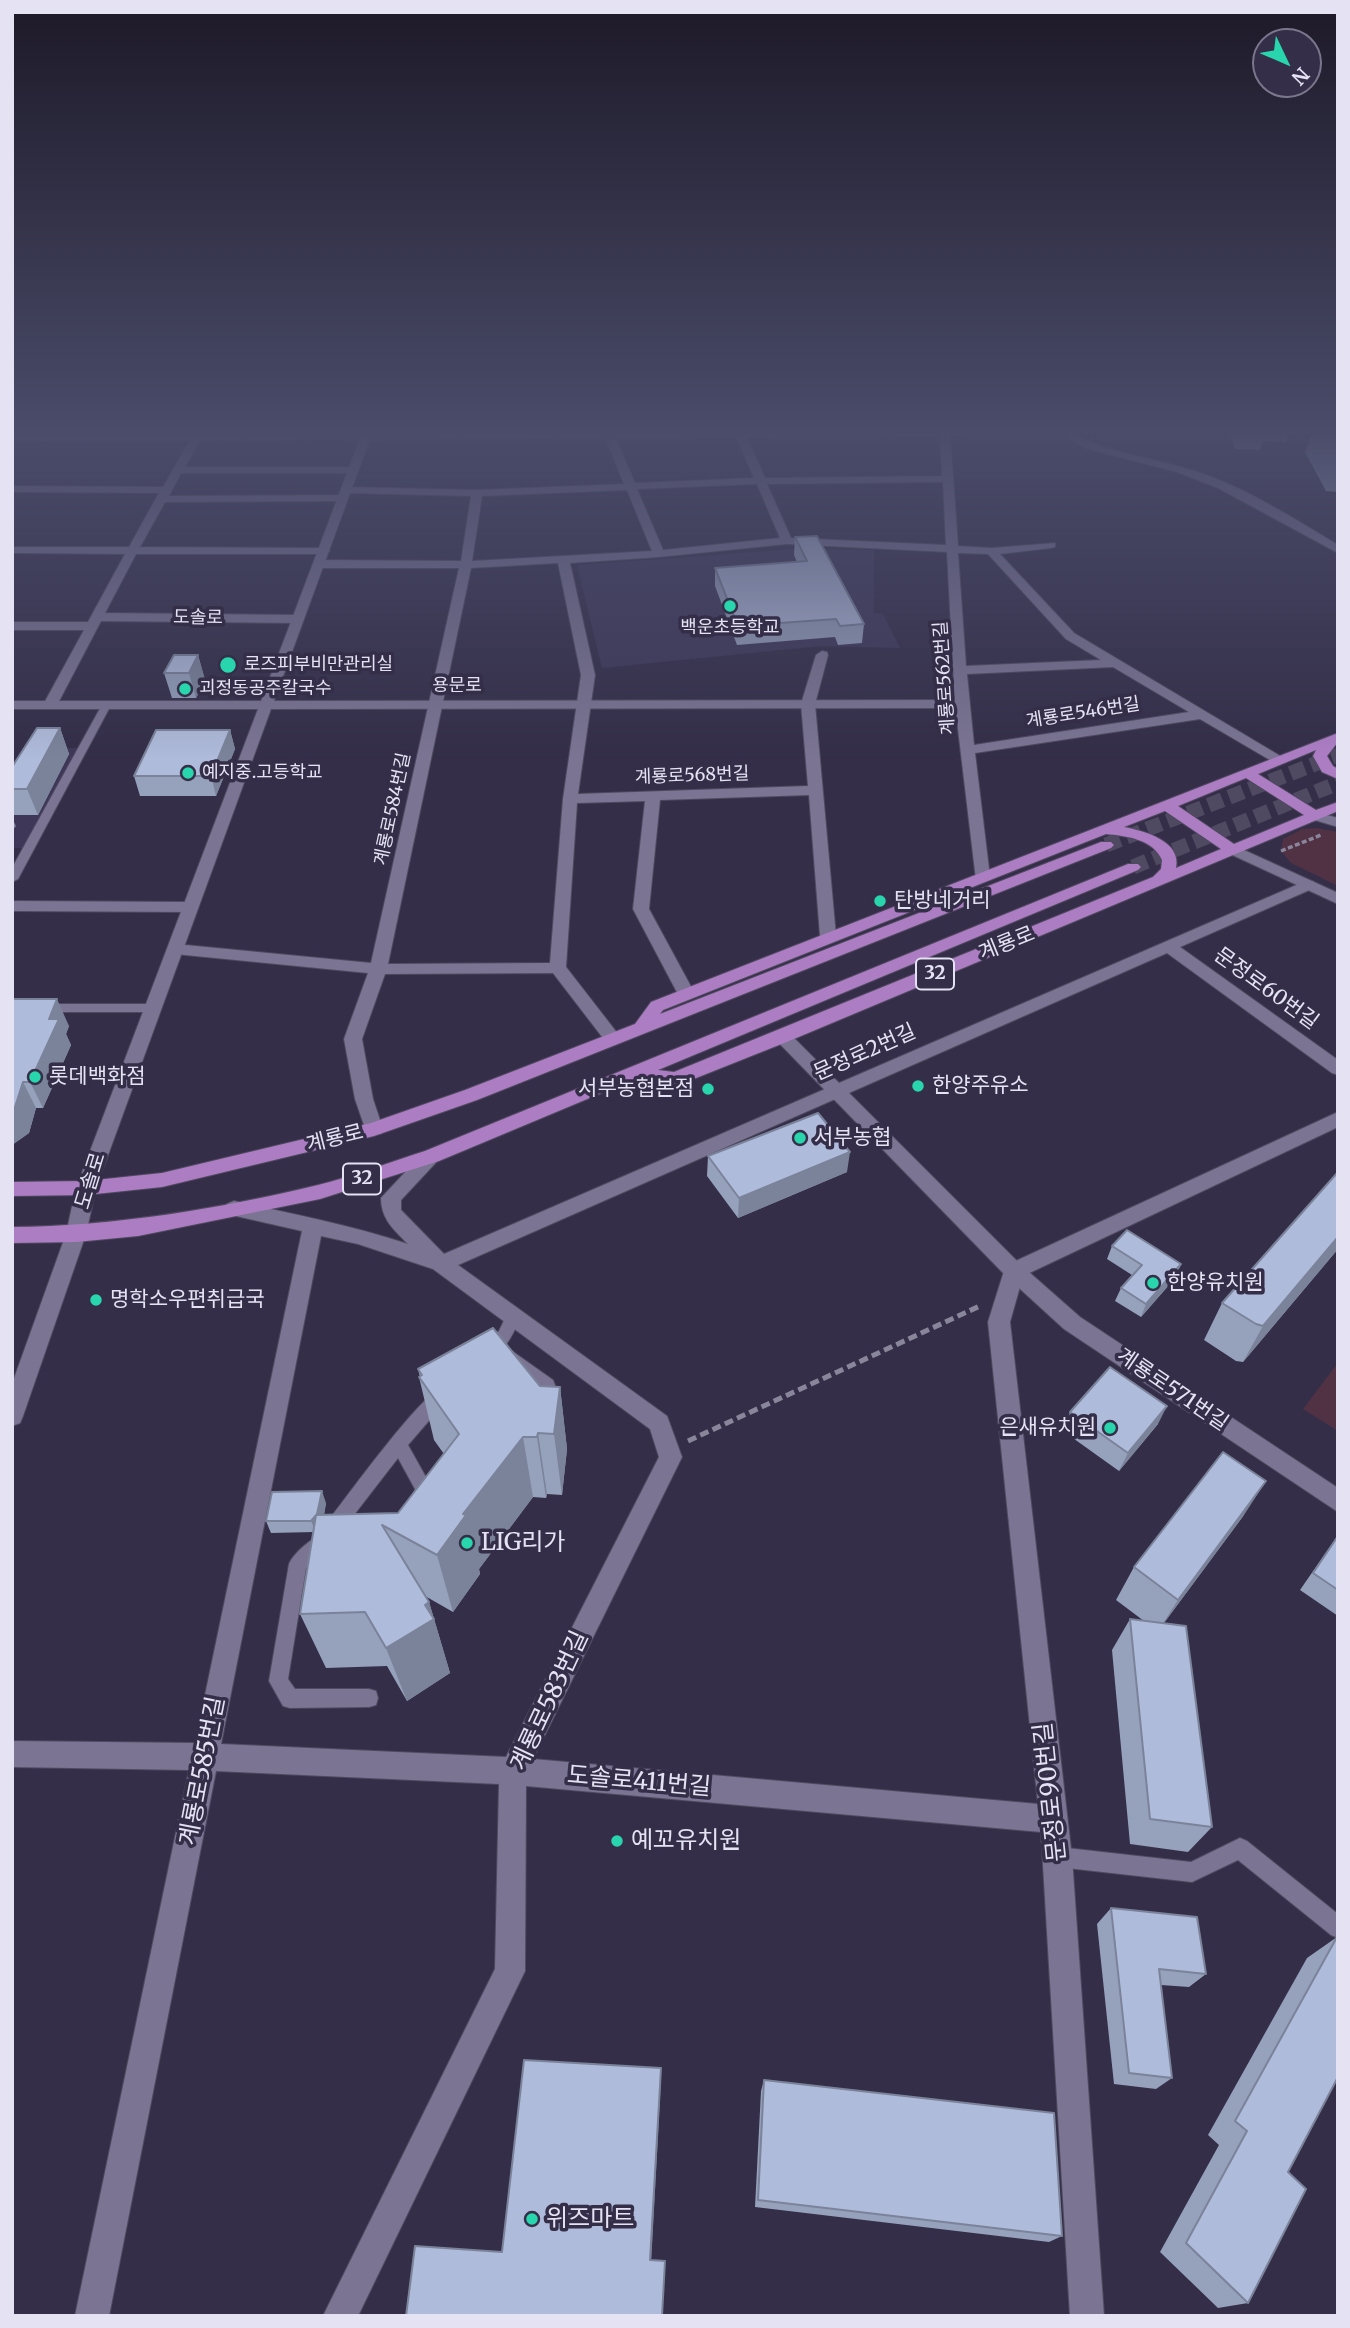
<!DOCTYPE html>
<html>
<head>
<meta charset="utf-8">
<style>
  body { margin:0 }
  #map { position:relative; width:1350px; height:2328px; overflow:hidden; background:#342e48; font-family:Merriweather,serif }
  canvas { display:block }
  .frame { position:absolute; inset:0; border:14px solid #e5e2f3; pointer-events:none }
  .north { position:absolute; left:1252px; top:28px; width:70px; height:70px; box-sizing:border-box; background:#342e48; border:2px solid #7b768c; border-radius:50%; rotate:134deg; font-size:19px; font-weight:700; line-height:28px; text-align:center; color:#e5e2f3 }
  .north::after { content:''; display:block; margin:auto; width:24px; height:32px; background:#29d5ad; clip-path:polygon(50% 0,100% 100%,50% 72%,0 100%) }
</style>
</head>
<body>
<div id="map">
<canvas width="1350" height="2328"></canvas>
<div class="frame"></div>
<div class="north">N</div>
</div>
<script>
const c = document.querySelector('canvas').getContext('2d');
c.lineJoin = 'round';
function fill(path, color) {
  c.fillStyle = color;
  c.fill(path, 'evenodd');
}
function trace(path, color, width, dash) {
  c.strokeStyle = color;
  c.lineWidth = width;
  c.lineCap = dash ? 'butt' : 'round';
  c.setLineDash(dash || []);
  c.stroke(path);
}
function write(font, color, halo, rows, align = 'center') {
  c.font = font + ' Merriweather,"Noto Sans KR",serif';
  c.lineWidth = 7;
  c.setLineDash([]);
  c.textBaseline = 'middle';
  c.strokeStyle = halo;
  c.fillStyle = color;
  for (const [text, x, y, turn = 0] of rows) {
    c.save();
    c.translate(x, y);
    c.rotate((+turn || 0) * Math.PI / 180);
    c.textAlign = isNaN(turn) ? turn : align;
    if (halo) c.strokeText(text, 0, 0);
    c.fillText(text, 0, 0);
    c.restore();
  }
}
const built = new Path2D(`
  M 796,549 L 874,550 L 874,613 L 883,614 L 900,648 L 821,646 L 602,668 L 577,565 Z
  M 49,748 L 78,748 L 25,848 L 12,848 L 12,809 Z`);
const green = new Path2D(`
  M 1316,828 L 1338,832 L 1338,886 L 1291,863 L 1281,851 L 1283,839 L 1302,829 Z
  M 1337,1364 L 1338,1364 L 1338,1431 L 1303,1409 Z`);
const primaryTunnel = new Path2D(`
  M 1106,845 L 1338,755
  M 1133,867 L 1338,783`);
const pathFar1 = new Path2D(`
  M 1281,851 L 1321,835`);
const path = new Path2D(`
  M 688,1441 L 982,1305`);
const service = new Path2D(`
  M 103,703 L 111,705 L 18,879 L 12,882 L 12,868 Z
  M 12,1004 L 153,1004 L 159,1008 L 153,1012 L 12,1012 Z
  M 513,1310 L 518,1312 L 521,1316 C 515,1330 502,1362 482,1356 L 480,1351 L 499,1331 L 508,1312 Z
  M 512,1351 L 553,1380 L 555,1385 L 553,1390 L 547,1392 L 541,1390 L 506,1363 L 504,1358 L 506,1353 Z
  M 440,1389 L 446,1391 L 448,1396 L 446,1401 L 408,1445 L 432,1488 L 428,1504 L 422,1507 L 416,1504 L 413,1499 L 415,1489 L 398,1458 L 340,1533 L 334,1535 L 328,1533 L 325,1527 L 328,1521 C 346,1498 419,1397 440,1389 Z
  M 322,1535 L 328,1537 L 331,1543 L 328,1549 L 306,1568 L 288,1679 L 295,1689 L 369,1689 L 376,1691 L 378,1698 L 376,1705 L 369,1707 L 290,1708 L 283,1706 L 269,1681 L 289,1564 C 294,1553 310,1539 322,1535 Z
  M 1240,1838 L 1247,1841 L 1338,1914 L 1338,1938 L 1331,1935 L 1238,1860 L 1192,1882 L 1058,1867 L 1051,1864 L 1048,1857 L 1051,1850 L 1058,1847 L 1191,1862 Z`);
const minor = new Path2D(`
  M 194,433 L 204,433 L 185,467 L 354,467 L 359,470 L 354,473 L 181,473 L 169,496 L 343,495 L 348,498 L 343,501 L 165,502 L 140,547 L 324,548 L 330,551 L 324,554 L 136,554 L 105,613 L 298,615 L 304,619 L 298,623 L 101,621 L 57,705 L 55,708 L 45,708 L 43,705 L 84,630 L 12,630 L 12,622 L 88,622 L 125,554 L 12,553 L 12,547 L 129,547 L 159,493 L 12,492 L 12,486 L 163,487 Z
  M 741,433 L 746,436 L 765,478 L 942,476 L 940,433 L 950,433 L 958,546 L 991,548 L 1055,543 L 1055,547 L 1051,548 L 1000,554 L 1074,633 L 1287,760 L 1285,763 L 1275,763 L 1200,719 L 975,753 L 990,877 L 982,882 L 976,880 L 955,704 L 947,552 L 787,544 L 659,557 L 570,563 L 595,675 L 578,794 L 808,786 L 801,704 L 816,655 L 822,651 L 827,652 L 828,655 L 815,704 L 836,936 L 828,941 L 820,936 L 809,795 L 660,800 L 649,909 L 695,994 L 692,998 L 680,998 L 633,909 L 645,801 L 577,803 L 566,967 L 618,1034 L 621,1038 L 618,1042 L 606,1042 L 553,973 L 385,974 L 362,1039 L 373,1099 L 383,1129 L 381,1134 L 367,1134 L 355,1099 L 344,1039 L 368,973 L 175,954 L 167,949 L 175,944 L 371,963 L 459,568 L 319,568 L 313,564 L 319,560 L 461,561 L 471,496 L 346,493 L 341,490 L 346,487 L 477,490 L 624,484 L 605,437 L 610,434 L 615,437 L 635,483 L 754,478 L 736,436 ZM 943,482 L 946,545 L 791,538 L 767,484 ZM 757,484 L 780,538 L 663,550 L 637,489 ZM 627,490 L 652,551 L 472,561 L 482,496 ZM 958,553 L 988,554 L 1066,639 L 1101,660 L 966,666 ZM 558,563 L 581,675 L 563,799 L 550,963 L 388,964 L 471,568 ZM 1113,667 L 1189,712 L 974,745 L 967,674 Z
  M 1059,433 C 1077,433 1092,444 1110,449 C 1141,458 1173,463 1204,474 C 1251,491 1295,519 1338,545 L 1338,553 L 1218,488 L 1177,472 L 1088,449 Z
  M 1308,880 L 1314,882 L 1316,885 L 1314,888 L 1180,947 L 1338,1060 L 1338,1075 L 1332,1073 L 1167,953 L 458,1265 L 667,1416 L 682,1457 L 533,1759 L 1038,1804 L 988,1322 L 1004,1271 L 1007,1265 L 1338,1112 L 1338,1127 L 1023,1276 L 1010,1322 L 1072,1857 L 1104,2316 L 1070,2316 L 1041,1832 L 526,1786 L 525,1971 L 358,2316 L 323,2316 L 495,1969 L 499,1784 L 216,1771 L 109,2316 L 75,2316 L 189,1770 L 12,1767 L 12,1741 L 195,1743 L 302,1231 L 227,1214 L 224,1209 L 227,1204 L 234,1201 C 293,1214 350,1225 408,1244 C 394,1230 381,1219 381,1198 L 425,1151 L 439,1151 L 442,1156 L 401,1200 L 401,1210 L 444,1254 ZM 321,1236 L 358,1244 L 433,1269 L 650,1429 L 659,1457 L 506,1757 L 221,1744 Z
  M 12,901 L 190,902 L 198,907 L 190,912 L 12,911 Z`);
const tertiary = new Path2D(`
  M 366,433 L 371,436 L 274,701 L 962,700 L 969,704 L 962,708 L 271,709 L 96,1188 L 86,1234 L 23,1416 L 20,1423 L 12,1426 L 12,1384 L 66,1234 L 76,1188 L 258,709 L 12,709 L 12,701 L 261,701 L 361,436 Z
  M 1316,812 L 1338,818 L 1338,827 L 1311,819 L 1309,816 L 1311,813 Z
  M 1233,845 L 1338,893 L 1338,904 L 1228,853 L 1225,850 L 1228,847 Z
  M 783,1031 L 789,1033 L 1021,1265 L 1080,1317 L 1338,1488 L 1338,1512 L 1064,1329 L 1007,1277 L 777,1041 L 774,1037 Z`);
const secondary = new Path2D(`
  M 386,433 L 968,433 L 963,436 L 12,441 L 12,435 Z`);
const primary = new Path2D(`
  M 1338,733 L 1338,742 L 1327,756 L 1333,766 L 1338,769 L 1338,779 L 1322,772 L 1313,756 L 1316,750 L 1258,774 L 1316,810 L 1338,802 L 1338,811 L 789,1041 L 681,1084 L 675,1085 L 635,1079 L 439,1161 L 320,1199 L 138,1236 L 76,1242 L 12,1243 L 12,1227 C 116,1226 218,1209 318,1185 C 354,1176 390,1162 425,1151 L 1128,864 L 1138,864 L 1141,867 L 1138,870 L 658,1070 L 674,1072 L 1153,877 L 1161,869 L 1162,860 C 1153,839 1126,836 1106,834 L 663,1010 L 660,1014 L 1101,842 L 1111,842 L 1114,845 L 1111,848 L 477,1100 L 374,1136 L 162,1187 L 86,1195 L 12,1196 L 12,1182 L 86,1181 L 162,1173 L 371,1123 L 465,1090 L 635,1024 L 651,1002 ZM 1246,778 L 1304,815 L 1234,844 L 1178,806 ZM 1165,811 L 1221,849 L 1176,868 C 1182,841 1144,831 1124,827 Z`);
const wall = new Path2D(`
  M 1229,433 L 1289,433 L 1286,442 L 1263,441 L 1260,450 L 1235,449 Z
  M 1312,433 L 1338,433 L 1338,492 L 1326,491 L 1305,452 Z
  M 795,537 L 864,624 L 862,643 L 838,645 L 835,637 L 737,645 L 715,586 L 715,568 L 797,562 L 794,555 Z
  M 198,655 L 205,680 L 196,698 L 172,698 L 164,673 Z
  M 60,728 L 69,754 L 38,815 L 12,815 L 12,767 Z
  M 230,730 L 235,749 L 216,796 L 140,796 L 134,776 Z
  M 12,999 L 69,1026 L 66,1034 L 71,1045 L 43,1108 L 36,1108 L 29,1133 L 12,1145 Z
  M 708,1156 L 847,1172 L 738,1218 L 707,1176 Z
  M 1338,1172 L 1338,1249 L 1243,1362 L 1236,1361 L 1204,1340 L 1222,1303 Z
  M 1112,1246 L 1181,1264 L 1176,1277 L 1141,1317 L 1115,1301 L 1121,1288 L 1132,1275 L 1107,1259 Z
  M 418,1369 L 540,1386 L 560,1387 L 567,1449 L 562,1495 L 547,1494 L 546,1498 L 533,1497 L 479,1569 L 480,1574 L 453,1612 L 425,1596 L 429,1602 L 450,1673 L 407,1701 L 387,1666 L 326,1668 L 300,1614 L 314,1532 L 271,1533 L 266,1521 L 326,1503 L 324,1515 L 398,1513 L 444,1454 L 434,1440 L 419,1377 L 420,1377 Z
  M 1070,1412 L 1158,1424 L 1119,1471 L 1063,1431 Z
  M 1244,1515 L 1164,1623 L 1212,1827 L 1188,1852 L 1130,1844 L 1112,1650 L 1130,1619 L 1144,1621 L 1116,1600 L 1134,1567 Z
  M 1338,1535 L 1338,1616 L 1300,1590 Z
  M 1111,1908 L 1206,1974 L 1189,1987 L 1161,1985 L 1172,2078 L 1156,2089 L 1114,2084 L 1097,1924 Z
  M 1337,1937 L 1288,2172 L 1248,2303 L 1218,2308 L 1160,2252 L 1219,2145 L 1208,2135 L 1307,1958 Z
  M 764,2080 L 1062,2236 L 1049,2242 L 755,2207 L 761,2091 Z`);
const shadedWall = new Path2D(`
  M 198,655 L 205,680 L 196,698 L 189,673 Z
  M 60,728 L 69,754 L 38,815 L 27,789 Z
  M 230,730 L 235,749 L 216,796 L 211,776 Z
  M 12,818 L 16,826 L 12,831 Z
  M 57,999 L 69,1026 L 66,1034 L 71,1045 L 43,1108 L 30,1082 L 49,1019 Z
  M 23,1082 L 36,1108 L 29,1133 L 12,1145 L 12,1109 Z
  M 850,1152 L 847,1172 L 738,1218 L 739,1198 Z
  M 1338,1237 L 1338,1249 L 1243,1362 L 1263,1326 Z
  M 1181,1264 L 1176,1277 L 1141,1317 L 1146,1304 Z
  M 560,1387 L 567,1449 L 562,1495 L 554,1434 Z
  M 1167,1406 L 1158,1424 L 1119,1471 L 1128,1453 Z
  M 538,1433 L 547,1494 L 546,1498 L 537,1437 Z
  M 523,1437 L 533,1497 L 479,1569 L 480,1574 L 453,1612 L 437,1555 L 463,1514 Z
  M 1266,1481 L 1244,1515 L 1158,1631 L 1178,1600 Z
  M 322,1491 L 326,1503 L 322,1525 L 316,1532 L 311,1521 Z
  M 429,1602 L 450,1673 L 407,1701 L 386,1648 L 425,1605 Z
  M 661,2068 L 661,2079 L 651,2265 L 650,2260 Z`);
const building = new Path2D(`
  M 817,536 L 864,624 L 840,626 L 836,619 L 738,626 L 715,568 L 807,561 L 795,537 Z
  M 174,655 L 198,655 L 189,673 L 164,673 Z
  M 37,728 L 60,728 L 27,789 L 12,789 L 12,767 Z
  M 156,730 L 230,730 L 211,776 L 134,776 Z
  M 12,999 L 57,999 L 49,1019 L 59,1019 L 30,1082 L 23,1082 L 15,1107 L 12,1109 Z
  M 818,1113 L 850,1152 L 739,1198 L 708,1156 Z
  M 1338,1172 L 1338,1237 L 1263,1326 L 1256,1324 L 1222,1303 Z
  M 1127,1230 L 1181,1264 L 1146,1304 L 1121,1288 L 1142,1265 L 1112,1246 Z
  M 493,1328 L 540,1386 L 560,1387 L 554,1434 L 538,1433 L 537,1437 L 523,1437 L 463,1514 L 466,1515 L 437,1555 L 382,1525 L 429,1602 L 425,1605 L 434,1619 L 386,1648 L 365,1612 L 300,1614 L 316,1515 L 398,1513 L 459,1434 L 419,1377 L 422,1375 L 418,1369 Z
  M 1110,1367 L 1167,1406 L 1128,1453 L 1070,1412 Z
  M 1223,1452 L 1266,1481 L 1178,1600 L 1134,1567 Z
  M 322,1491 L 317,1514 L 311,1521 L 266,1521 L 272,1492 Z
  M 1338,1536 L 1338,1590 L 1313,1573 Z
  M 1130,1619 L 1186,1626 L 1212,1827 L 1150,1819 Z
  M 1111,1908 L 1197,1917 L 1206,1974 L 1159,1969 L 1172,2078 L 1129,2073 Z
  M 1337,1937 L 1338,2077 L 1288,2172 L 1306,2189 L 1248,2303 L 1186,2243 L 1247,2131 L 1235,2121 Z
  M 524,2060 L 661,2068 L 650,2260 L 665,2261 L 662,2316 L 406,2316 L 415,2246 L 502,2252 Z
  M 764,2080 L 1054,2113 L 1062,2236 L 758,2200 Z`);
const markers = [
  [730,606,7,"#29d5ad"],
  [228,665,9,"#29d5ad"],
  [185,689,7,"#29d5ad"],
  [188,773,7,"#29d5ad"],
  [880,901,7,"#29d5ad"],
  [35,1077,7,"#29d5ad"],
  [918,1086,7,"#29d5ad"],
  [708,1089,7,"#29d5ad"],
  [800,1138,7,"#29d5ad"],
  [1153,1283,7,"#29d5ad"],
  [96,1300,7,"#29d5ad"],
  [1110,1428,7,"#29d5ad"],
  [467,1543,7,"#29d5ad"],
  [617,1841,7,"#29d5ad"],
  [532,2219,7,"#29d5ad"]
];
const farStreetnames = [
  ["도솔로",198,618,1],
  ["계룡로562번길",945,678,-94],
  ["용문로",457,686],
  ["계룡로546번길",1083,713,-9],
  ["계룡로568번길",692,776,-2],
  ["계룡로584번길",393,809,-78]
];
const farPoinames = [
  ["백운초등학교",730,628,"center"],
  ["로즈피부비만관리실",244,665],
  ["괴정동공주칼국수",199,689],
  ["예지중.고등학교",202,773]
];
const shields = [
  [935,974,38],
  [362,1179,38]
];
const shieldNames = [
  ["32",935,974],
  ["32",362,1179]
];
const poiNames = [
  ["탄방네거리",894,901],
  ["롯데백화점",49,1077],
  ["한양주유소",932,1086],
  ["서부농협본점",694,1089,"right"],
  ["서부농협",814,1138],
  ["한양유치원",1167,1283],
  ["명학소우편취급국",110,1300],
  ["은새유치원",1096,1428,"right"]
];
const streetNames = [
  ["계룡로",1007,944,-22],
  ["문정로60번길",1266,989,36],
  ["문정로2번길",865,1053,-24],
  ["계룡로",335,1139,-14],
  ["도솔로",91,1181,-73],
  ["계룡로571번길",1172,1390,34]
];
const nearPoinames = [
  ["LIG리가",481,1543],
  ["예꼬유치원",631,1841],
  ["위즈마트",546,2219]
];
const nearStreetnames = [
  ["계룡로583번길",550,1701,-65],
  ["계룡로585번길",203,1771,-79],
  ["도솔로411번길",639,1782,5],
  ["문정로90번길",1051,1792,-96]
];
fill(built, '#3e3757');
fill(green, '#513245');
trace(primaryTunnel, '#4f4962', 15, [15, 7]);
trace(service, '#504a60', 2);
trace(minor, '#504a60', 2);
trace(tertiary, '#504a60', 2);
trace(secondary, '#504a60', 2);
trace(primary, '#504a60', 2);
trace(pathFar1, '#89859a', 3.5, [5, 2.5]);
trace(path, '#89859a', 5, [9, 4.5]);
fill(service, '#7b7593');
fill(minor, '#7b7593');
fill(tertiary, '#7b7593');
fill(secondary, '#7b7593');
fill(primary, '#ad7dc4');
fill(wall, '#96a1bb');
fill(shadedWall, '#7a8399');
fill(building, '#afbbda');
trace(building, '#7a8399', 2);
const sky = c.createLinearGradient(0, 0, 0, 759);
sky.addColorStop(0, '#1d1928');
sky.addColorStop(0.57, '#4a4c6a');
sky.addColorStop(1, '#4a4c6a00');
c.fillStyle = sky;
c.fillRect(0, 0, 1350, 759);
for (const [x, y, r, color] of markers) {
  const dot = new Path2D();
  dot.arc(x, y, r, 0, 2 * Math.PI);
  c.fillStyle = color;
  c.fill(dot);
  trace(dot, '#342e48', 2.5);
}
write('18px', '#e5e2f3', '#342e48', farStreetnames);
write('18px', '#e5e2f3', '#342e48', farPoinames, 'left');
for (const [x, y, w] of shields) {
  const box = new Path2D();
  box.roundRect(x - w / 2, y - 15.5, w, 31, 5);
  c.fillStyle = '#342e48';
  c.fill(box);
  trace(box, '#e5e2f3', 2);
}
write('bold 19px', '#e5e2f3', null, shieldNames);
write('21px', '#e5e2f3', '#342e48', poiNames, 'left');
write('21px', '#e5e2f3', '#342e48', streetNames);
write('24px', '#e5e2f3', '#342e48', nearPoinames, 'left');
write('24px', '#e5e2f3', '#342e48', nearStreetnames);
</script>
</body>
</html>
